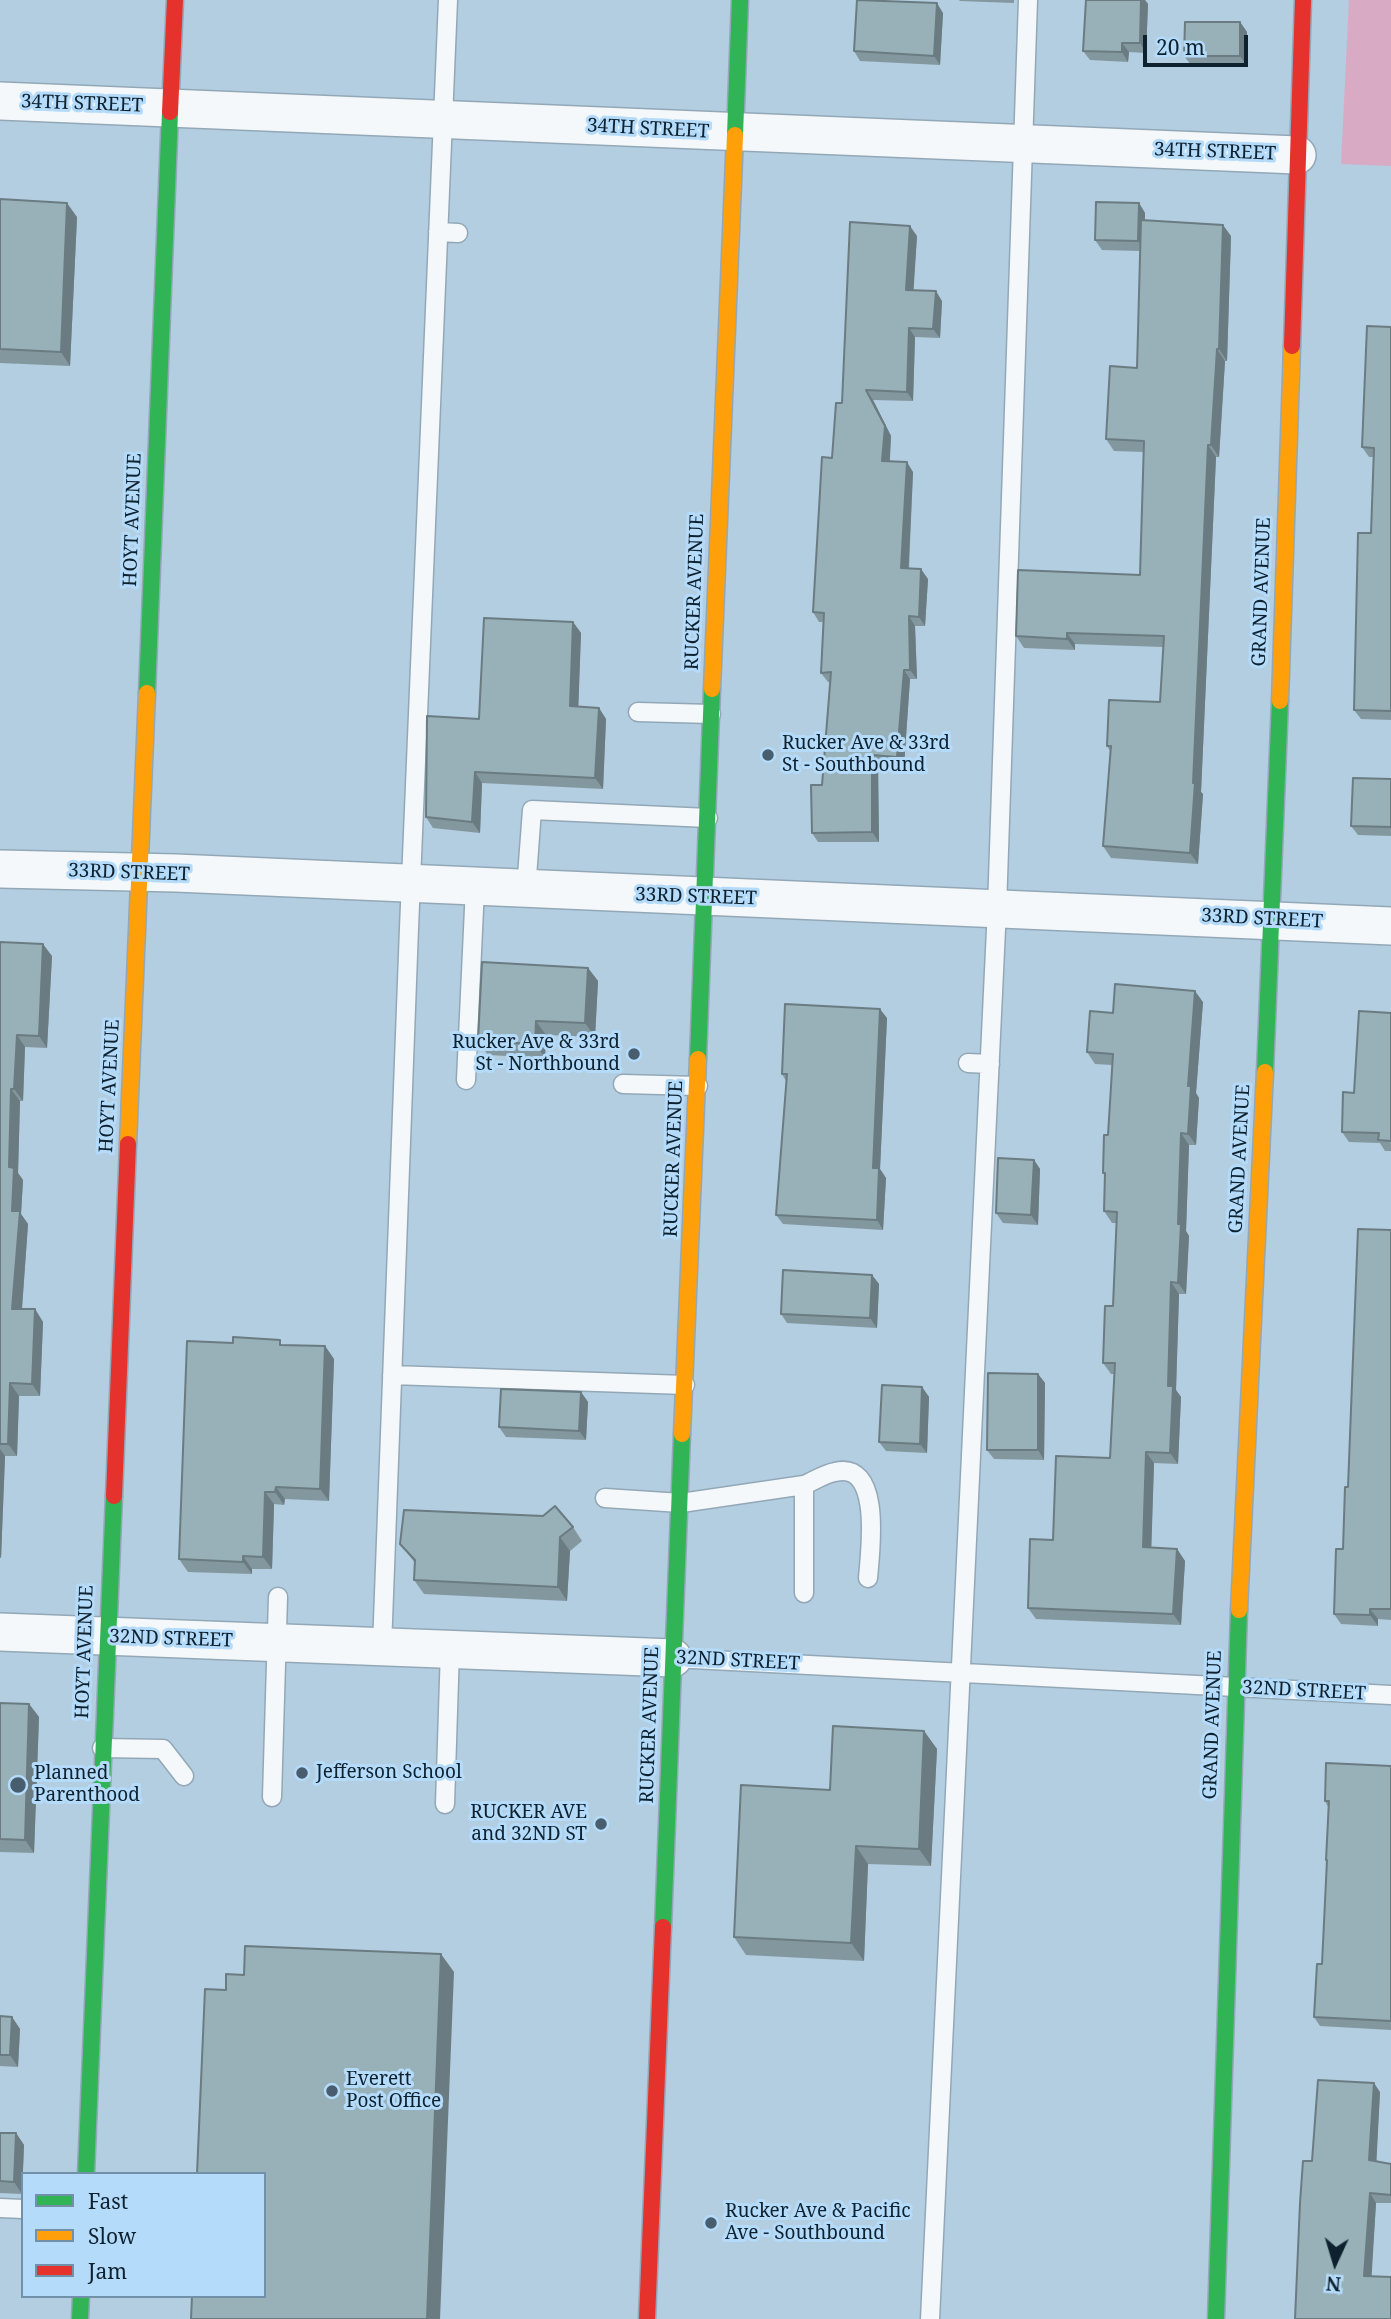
<!DOCTYPE html>
<html>
<head>
<meta charset="utf-8">
<style>
  body { margin:0 }
  #map { position:relative; width:1391px; height:2319px; overflow:hidden; background:#b3cde1; font-family:"Noto Serif",serif }
  canvas { display:block }
  .legend { position:absolute; left:21px; top:2172px; width:245px; height:126px; box-sizing:border-box; background:#b5dbfa; border:2px solid #7291a9; margin:0; padding:9px 12px; list-style:none; font-size:21px; color:#0e212f }
  .legend li { display:flex; align-items:center; gap:14px; height:35px }
  .legend b { width:35px; border:2px solid #7291a9 }
  .north { position:absolute; left:1300px; top:2228px; width:70px; height:70px; -webkit-text-stroke:5px #b5dbfa; paint-order:stroke; rotate:184deg; font-size:19px; font-weight:700; line-height:28px; text-align:center; color:#0e212f }
  .north::after { content:''; display:block; margin:auto; width:24px; height:32px; background:#0e212f; clip-path:polygon(50% 0,100% 100%,50% 72%,0 100%) }
  .scale { position:absolute; left:1143px; top:35px; width:105px; height:32px; box-sizing:border-box; border:4px solid #0e212f; border-top:0; padding-left:9px; font-size:21px; line-height:24px; white-space:nowrap; color:#0e212f; -webkit-text-stroke:5px #b5dbfa; paint-order:stroke }
</style>
</head>
<body>
<div id="map">
<canvas width="1391" height="2319"></canvas>
<ul class="legend">
<li><b style="height:9px;background:#30b455"></b>Fast</li>
<li><b style="height:9px;background:#ff9f0a"></b>Slow</li>
<li><b style="height:9px;background:#e5322d"></b>Jam</li>
</ul>
<div class="north">N</div>
<div class="scale">20 m</div>
</div>
<script>
const c = document.querySelector('canvas').getContext('2d');
c.lineJoin = 'round';
function fill(path, color) {
  c.fillStyle = color;
  c.fill(path, 'evenodd');
}
function trace(path, color, width, dash) {
  c.strokeStyle = color;
  c.lineWidth = width;
  c.lineCap = dash ? 'butt' : 'round';
  c.setLineDash(dash || []);
  c.stroke(path);
}
function write(font, color, halo, rows, align = 'center') {
  c.font = font + ' "Noto Serif",serif';
  c.lineWidth = 6;
  c.setLineDash([]);
  c.textBaseline = 'middle';
  c.strokeStyle = halo;
  c.fillStyle = color;
  for (const [text, x, y, turn = 0] of rows) {
    c.save();
    c.translate(x, y);
    c.rotate((+turn || 0) * Math.PI / 180);
    c.textAlign = isNaN(turn) ? turn : align;
    if (halo) c.strokeText(text, 0, 0);
    c.fillText(text, 0, 0);
    c.restore();
  }
}
const green = new Path2D(`
  M 1349,0 L 1391,0 L 1391,166 L 1341,164 Z`);
const lane = new Path2D(`
  M 438,232 L 458,233
  M 638,712 L 711,714
  M 526,890 L 532,810 L 708,818
  M 968,1063 L 990,1064
  M 466,1080 L 475,887
  M 623,1084 L 698,1086
  M 392,1375 L 685,1385
  M 804,1485 C 814,1481 824,1474 835,1472 C 883,1460 870,1553 868,1578
  M 605,1498 L 681,1503 L 804,1485 L 804,1593
  M 382,1647 L 409,928 L 448,0
  M 673,1658 L 1391,1695
  M 102,1748 L 163,1749 L 184,1776
  M 272,1797 L 278,1597
  M 445,1804 L 450,1649
  M 0,2208 L 23,2209
  M 930,2319 L 997,908 L 1028,0`);
const street = new Path2D(`
  M 0,101 L 1297,155
  M 0,869 L 176,873 L 1391,926
  M 0,1632 L 673,1658`);
const fast = new Path2D(`
  M 735,135 L 740,0
  M 147,693 L 170,112
  M 698,1059 L 712,689
  M 1265,1072 L 1280,701
  M 663,1927 L 682,1434
  M 86,2174 L 114,1496
  M 80,2319 L 81,2296
  M 1216,2319 L 1239,1610`);
const slow = new Path2D(`
  M 712,689 L 735,135
  M 1280,701 L 1292,346
  M 128,1144 L 147,693
  M 682,1434 L 698,1059
  M 1239,1610 L 1265,1072`);
const jam = new Path2D(`
  M 170,112 L 175,0
  M 1292,346 L 1303,0
  M 114,1496 L 128,1144
  M 647,2319 L 663,1927`);
const wall = new Path2D(`
  M 959,0 L 1014,0 L 1014,3 L 960,1 Z
  M 1086,0 L 1145,0 L 1148,4 L 1146,53 L 1129,52 L 1128,62 L 1090,60 L 1083,51 Z
  M 943,13 L 940,65 L 860,61 L 854,51 Z
  M 1240,22 L 1247,32 L 1247,66 L 1191,65 L 1184,56 Z
  M 0,199 L 77,217 L 70,366 L 0,363 Z
  M 1139,203 L 1145,213 L 1145,221 L 1231,236 L 1227,361 L 1225,361 L 1219,457 L 1216,457 L 1201,792 L 1203,794 L 1198,864 L 1111,858 L 1103,846 L 1110,751 L 1107,746 L 1160,702 L 1163,647 L 1075,644 L 1075,650 L 1024,648 L 1016,636 L 1140,575 L 1144,452 L 1114,451 L 1106,439 L 1137,368 L 1140,251 L 1102,250 L 1095,240 Z
  M 917,236 L 913,290 L 942,301 L 940,338 L 915,337 L 913,401 L 873,400 L 891,436 L 890,461 L 913,472 L 909,569 L 928,579 L 925,626 L 915,626 L 917,679 L 910,679 L 904,766 L 878,764 L 879,842 L 818,842 L 812,833 L 822,785 L 831,682 L 828,682 L 821,673 L 823,622 L 819,622 L 813,612 L 832,458 L 842,403 Z
  M 1391,327 L 1391,720 L 1361,719 L 1354,710 L 1371,533 L 1374,457 L 1369,457 L 1362,447 Z
  M 573,622 L 581,633 L 578,707 L 599,708 L 606,719 L 603,789 L 482,783 L 480,833 L 433,828 L 426,817 L 479,719 Z
  M 1391,779 L 1391,836 L 1358,835 L 1351,826 Z
  M 0,942 L 52,956 L 47,1048 L 25,1047 L 23,1101 L 20,1101 L 18,1173 L 23,1180 L 21,1214 L 28,1224 L 22,1309 L 35,1309 L 43,1322 L 40,1396 L 19,1396 L 17,1456 L 5,1456 L 1,1558 L 0,1558 Z
  M 588,968 L 598,981 L 595,1037 L 546,1035 L 545,1058 L 488,1055 L 478,1041 Z
  M 1203,1002 L 1196,1093 L 1199,1098 L 1196,1145 L 1189,1145 L 1186,1231 L 1189,1236 L 1186,1294 L 1179,1294 L 1176,1390 L 1181,1397 L 1178,1464 L 1154,1463 L 1151,1548 L 1177,1549 L 1185,1561 L 1181,1625 L 1036,1619 L 1028,1608 L 1053,1540 L 1110,1458 L 1114,1374 L 1111,1374 L 1103,1363 L 1113,1306 L 1117,1223 L 1112,1223 L 1104,1211 L 1105,1176 L 1103,1173 L 1108,1135 L 1112,1065 L 1095,1064 L 1087,1052 L 1113,1013 Z
  M 1391,1013 L 1391,1151 L 1385,1151 L 1380,1143 L 1349,1142 L 1342,1132 L 1354,1093 Z
  M 887,1018 L 880,1169 L 886,1178 L 883,1230 L 783,1224 L 776,1215 L 786,1081 L 782,1074 Z
  M 1034,1160 L 1040,1169 L 1038,1225 L 1003,1223 L 996,1213 Z
  M 1391,1230 L 1391,1620 L 1378,1619 L 1378,1626 L 1341,1624 L 1334,1614 L 1343,1549 Z
  M 872,1275 L 879,1284 L 877,1328 L 787,1323 L 781,1314 Z
  M 284,1345 L 325,1346 L 334,1359 L 329,1501 L 285,1499 L 284,1505 L 274,1504 L 272,1569 L 252,1569 L 252,1574 L 188,1572 L 179,1559 Z
  M 1038,1374 L 1045,1383 L 1044,1460 L 994,1459 L 987,1450 Z
  M 922,1387 L 929,1397 L 927,1453 L 886,1451 L 879,1442 Z
  M 581,1392 L 588,1402 L 586,1440 L 506,1437 L 499,1427 Z
  M 573,1527 L 582,1541 L 570,1551 L 567,1601 L 424,1594 L 414,1580 L 415,1563 L 400,1544 Z
  M 0,1703 L 29,1704 L 39,1717 L 34,1853 L 0,1852 Z
  M 924,1731 L 937,1749 L 931,1866 L 868,1864 L 864,1961 L 746,1955 L 734,1937 L 830,1790 Z
  M 1391,1766 L 1391,2030 L 1320,2026 L 1314,2017 L 1322,1964 L 1327,1863 L 1326,1860 L 1328,1807 L 1325,1801 Z
  M 0,2016 L 12,2017 L 20,2029 L 18,2067 L 0,2066 Z
  M 1380,2092 L 1376,2162 L 1391,2164 L 1391,2203 L 1376,2203 L 1371,2277 L 1391,2319 L 1312,2161 Z
  M 0,2133 L 16,2133 L 24,2145 L 22,2194 L 0,2193 Z`);
const shadedWall = new Path2D(`
  M 1141,0 L 1145,0 L 1148,4 L 1146,53 L 1140,43 Z
  M 937,3 L 943,13 L 940,65 L 934,56 Z
  M 1240,22 L 1247,32 L 1247,66 L 1240,56 Z
  M 1122,43 L 1129,52 L 1128,62 L 1122,52 Z
  M 67,203 L 77,217 L 70,366 L 61,352 Z
  M 1139,203 L 1145,213 L 1144,251 L 1138,241 Z
  M 1223,225 L 1231,236 L 1227,361 L 1219,349 Z
  M 910,226 L 917,236 L 913,299 L 906,290 Z
  M 936,291 L 942,301 L 940,338 L 933,329 Z
  M 909,328 L 915,337 L 913,401 L 907,392 Z
  M 1217,349 L 1225,361 L 1219,457 L 1211,445 Z
  M 866,390 L 873,400 L 891,436 L 889,470 L 882,461 Z
  M 1208,445 L 1216,457 L 1201,792 L 1203,794 L 1198,864 L 1190,853 Z
  M 907,462 L 913,472 L 908,578 L 901,568 Z
  M 921,569 L 928,579 L 925,626 L 919,617 Z
  M 909,616 L 915,626 L 917,679 L 910,670 Z
  M 573,622 L 581,633 L 578,717 L 570,706 Z
  M 1067,633 L 1075,644 L 1075,650 L 1067,639 Z
  M 904,670 L 910,679 L 904,766 L 897,757 Z
  M 599,708 L 606,719 L 603,789 L 595,778 Z
  M 872,755 L 878,764 L 879,842 L 872,832 Z
  M 475,772 L 482,783 L 480,833 L 472,822 Z
  M 43,944 L 52,956 L 47,1048 L 39,1036 Z
  M 588,968 L 598,981 L 595,1037 L 585,1023 Z
  M 1195,991 L 1203,1002 L 1196,1093 L 1199,1098 L 1196,1145 L 1188,1134 L 1188,1086 Z
  M 880,1009 L 887,1018 L 880,1169 L 886,1178 L 883,1230 L 877,1220 L 873,1168 Z
  M 536,1021 L 546,1035 L 545,1058 L 535,1044 Z
  M 17,1035 L 25,1047 L 23,1101 L 14,1089 Z
  M 11,1089 L 20,1101 L 18,1173 L 23,1180 L 21,1214 L 28,1224 L 21,1321 L 12,1309 L 12,1211 L 9,1167 Z
  M 1181,1133 L 1189,1145 L 1186,1231 L 1189,1236 L 1186,1294 L 1178,1283 L 1178,1224 Z
  M 1034,1160 L 1040,1169 L 1038,1225 L 1031,1215 Z
  M 872,1275 L 879,1284 L 877,1328 L 870,1318 Z
  M 1171,1282 L 1179,1294 L 1176,1390 L 1181,1397 L 1178,1464 L 1170,1453 L 1168,1386 Z
  M 35,1309 L 43,1322 L 40,1396 L 32,1384 Z
  M 325,1346 L 334,1359 L 329,1501 L 320,1489 Z
  M 1038,1374 L 1045,1383 L 1044,1460 L 1038,1450 Z
  M 10,1383 L 19,1396 L 17,1456 L 8,1444 Z
  M 922,1387 L 929,1397 L 927,1453 L 920,1444 Z
  M 581,1392 L 588,1402 L 586,1440 L 579,1431 Z
  M 0,1449 L 5,1456 L 1,1558 L 0,1556 Z
  M 1146,1452 L 1154,1463 L 1151,1559 L 1143,1547 Z
  M 276,1487 L 285,1499 L 284,1505 L 275,1492 Z
  M 265,1492 L 274,1504 L 272,1569 L 263,1557 Z
  M 560,1537 L 570,1551 L 567,1601 L 558,1587 Z
  M 1177,1549 L 1185,1561 L 1181,1625 L 1173,1614 Z
  M 243,1556 L 252,1569 L 252,1574 L 243,1562 Z
  M 1370,1609 L 1378,1619 L 1378,1626 L 1370,1615 Z
  M 29,1704 L 39,1717 L 34,1853 L 25,1840 Z
  M 924,1731 L 937,1749 L 931,1866 L 919,1849 Z
  M 856,1846 L 868,1864 L 864,1961 L 851,1943 Z
  M 441,1954 L 454,1972 L 440,2319 L 427,2319 Z
  M 12,2017 L 20,2029 L 18,2067 L 10,2055 Z
  M 1374,2083 L 1380,2092 L 1376,2170 L 1369,2160 Z
  M 16,2133 L 24,2145 L 22,2194 L 14,2182 Z
  M 1370,2193 L 1376,2203 L 1371,2286 L 1364,2276 Z`);
const building = new Path2D(`
  M 857,0 L 937,3 L 934,56 L 854,51 Z
  M 1086,0 L 1141,0 L 1140,43 L 1122,43 L 1122,52 L 1083,51 Z
  M 1185,22 L 1240,22 L 1240,56 L 1184,56 Z
  M 0,199 L 67,203 L 61,352 L 0,349 Z
  M 1096,202 L 1139,203 L 1138,241 L 1095,240 Z
  M 1141,220 L 1223,225 L 1219,349 L 1217,349 L 1211,445 L 1208,445 L 1193,783 L 1195,783 L 1190,853 L 1103,846 L 1111,746 L 1107,746 L 1109,700 L 1160,702 L 1164,636 L 1067,633 L 1067,639 L 1016,636 L 1018,570 L 1140,575 L 1144,441 L 1106,439 L 1110,366 L 1137,368 Z
  M 850,222 L 910,226 L 906,290 L 936,291 L 933,329 L 909,328 L 907,392 L 866,390 L 885,426 L 882,461 L 907,462 L 901,568 L 921,569 L 919,617 L 909,616 L 910,670 L 904,670 L 897,757 L 872,755 L 872,832 L 812,833 L 811,785 L 822,785 L 831,672 L 821,673 L 824,613 L 813,612 L 822,457 L 832,458 L 836,403 L 842,403 Z
  M 1367,326 L 1391,327 L 1391,711 L 1354,710 L 1358,533 L 1371,533 L 1374,448 L 1362,447 Z
  M 484,618 L 573,622 L 570,706 L 599,708 L 595,778 L 475,772 L 472,822 L 426,817 L 427,716 L 479,719 Z
  M 1353,778 L 1391,779 L 1391,827 L 1351,826 Z
  M 0,942 L 43,944 L 39,1036 L 17,1035 L 14,1089 L 11,1089 L 9,1167 L 14,1168 L 12,1211 L 20,1211 L 12,1309 L 35,1309 L 32,1384 L 10,1383 L 8,1444 L 0,1444 Z
  M 482,962 L 588,968 L 585,1023 L 536,1021 L 535,1044 L 478,1041 Z
  M 1115,984 L 1195,991 L 1188,1086 L 1191,1086 L 1188,1134 L 1181,1133 L 1178,1224 L 1181,1224 L 1178,1283 L 1171,1282 L 1168,1386 L 1173,1386 L 1170,1453 L 1146,1452 L 1143,1547 L 1177,1549 L 1173,1614 L 1028,1608 L 1030,1539 L 1053,1540 L 1056,1456 L 1110,1458 L 1115,1363 L 1103,1363 L 1105,1306 L 1113,1306 L 1117,1212 L 1104,1211 L 1105,1173 L 1103,1173 L 1104,1135 L 1108,1135 L 1113,1054 L 1087,1052 L 1090,1011 L 1113,1013 Z
  M 785,1004 L 880,1009 L 873,1168 L 879,1168 L 877,1220 L 776,1215 L 787,1074 L 782,1074 Z
  M 1359,1011 L 1391,1013 L 1391,1141 L 1378,1140 L 1379,1133 L 1342,1132 L 1343,1092 L 1354,1093 Z
  M 998,1158 L 1034,1160 L 1031,1215 L 996,1213 Z
  M 1358,1229 L 1391,1230 L 1391,1609 L 1370,1609 L 1370,1615 L 1334,1614 L 1336,1549 L 1343,1549 L 1345,1487 L 1348,1487 Z
  M 783,1270 L 872,1275 L 870,1318 L 781,1314 Z
  M 233,1337 L 280,1340 L 280,1345 L 325,1346 L 320,1489 L 276,1487 L 275,1492 L 265,1492 L 263,1557 L 243,1556 L 243,1562 L 179,1559 L 187,1341 L 233,1343 Z
  M 988,1373 L 1038,1374 L 1038,1450 L 987,1450 Z
  M 882,1385 L 922,1387 L 920,1444 L 879,1442 Z
  M 501,1389 L 581,1392 L 579,1431 L 499,1427 Z
  M 555,1506 L 573,1527 L 560,1537 L 558,1587 L 414,1580 L 415,1560 L 400,1544 L 404,1510 L 543,1516 Z
  M 0,1703 L 29,1704 L 25,1840 L 0,1839 Z
  M 833,1726 L 924,1731 L 919,1849 L 856,1846 L 851,1943 L 734,1937 L 741,1785 L 830,1790 Z
  M 1326,1763 L 1391,1766 L 1391,2021 L 1314,2017 L 1317,1964 L 1322,1964 L 1327,1860 L 1326,1860 L 1329,1801 L 1325,1801 Z
  M 245,1946 L 441,1954 L 427,2319 L 191,2319 L 192,2296 L 264,2296 L 264,2174 L 197,2174 L 205,1989 L 226,1990 L 226,1974 L 244,1975 Z
  M 0,2016 L 12,2017 L 10,2055 L 0,2055 Z
  M 1318,2080 L 1374,2083 L 1369,2160 L 1391,2164 L 1391,2195 L 1370,2193 L 1364,2276 L 1391,2277 L 1391,2319 L 1295,2319 L 1300,2203 L 1303,2161 L 1312,2161 Z
  M 0,2133 L 16,2133 L 14,2182 L 0,2181 Z`);
const markers = [
  [768,755,7,"#485d6d"],
  [634,1054,7,"#485d6d"],
  [302,1773,7,"#485d6d"],
  [18,1785,9,"#485d6d"],
  [601,1824,7,"#485d6d"],
  [332,2091,7,"#485d6d"],
  [711,2223,7,"#485d6d"]
];
const streetNames = [
  ["34TH STREET",82,104,2],
  ["34TH STREET",648,129,3],
  ["34TH STREET",1215,152,2],
  ["HOYT AVENUE",133,520,-88],
  ["RUCKER AVENUE",695,592,-88],
  ["GRAND AVENUE",1262,592,-88],
  ["33RD STREET",129,873,2],
  ["33RD STREET",696,897,2],
  ["33RD STREET",1262,919,3],
  ["HOYT AVENUE",110,1086,-87],
  ["RUCKER AVENUE",674,1159,-88],
  ["GRAND AVENUE",1240,1159,-87],
  ["32ND STREET",171,1639,2],
  ["HOYT AVENUE",85,1652,-88],
  ["32ND STREET",738,1661,3],
  ["32ND STREET",1304,1691,3],
  ["RUCKER AVENUE",650,1725,-88],
  ["GRAND AVENUE",1213,1725,-88]
];
const poiNames = [
  ["Rucker Ave & 33rd",782,744],
  ["St - Southbound",782,766],
  ["Rucker Ave & 33rd",620,1043,"right"],
  ["St - Northbound",620,1065,"right"],
  ["Jefferson School",316,1773],
  ["Planned",34,1774],
  ["Parenthood",34,1796],
  ["RUCKER AVE",587,1813,"right"],
  ["and 32ND ST",587,1835,"right"],
  ["Everett",346,2080],
  ["Post Office",346,2102],
  ["Rucker Ave & Pacific",725,2212],
  ["Ave - Southbound",725,2234]
];
fill(green, '#d9aac4');
trace(lane, '#93a8b7', 21);
trace(street, '#93a8b7', 40);
trace(fast, '#93a8b7', 19);
trace(slow, '#93a8b7', 19);
trace(jam, '#93a8b7', 19);
trace(lane, '#f4f8fa', 18);
trace(street, '#f4f8fa', 37);
trace(fast, '#30b455', 16);
trace(slow, '#ff9f0a', 16);
trace(jam, '#e5322d', 16);
fill(wall, '#83989e');
fill(shadedWall, '#6a7c81');
fill(building, '#98b1b8');
trace(building, '#6a7c81', 2);
for (const [x, y, r, color] of markers) {
  const dot = new Path2D();
  dot.arc(x, y, r, 0, 2 * Math.PI);
  c.fillStyle = color;
  c.fill(dot);
  trace(dot, '#b5dbfa', 2.5);
}
write('19px', '#0e212f', '#b5dbfa', streetNames);
write('19px', '#0e212f', '#b5dbfa', poiNames, 'left');
</script>
</body>
</html>
